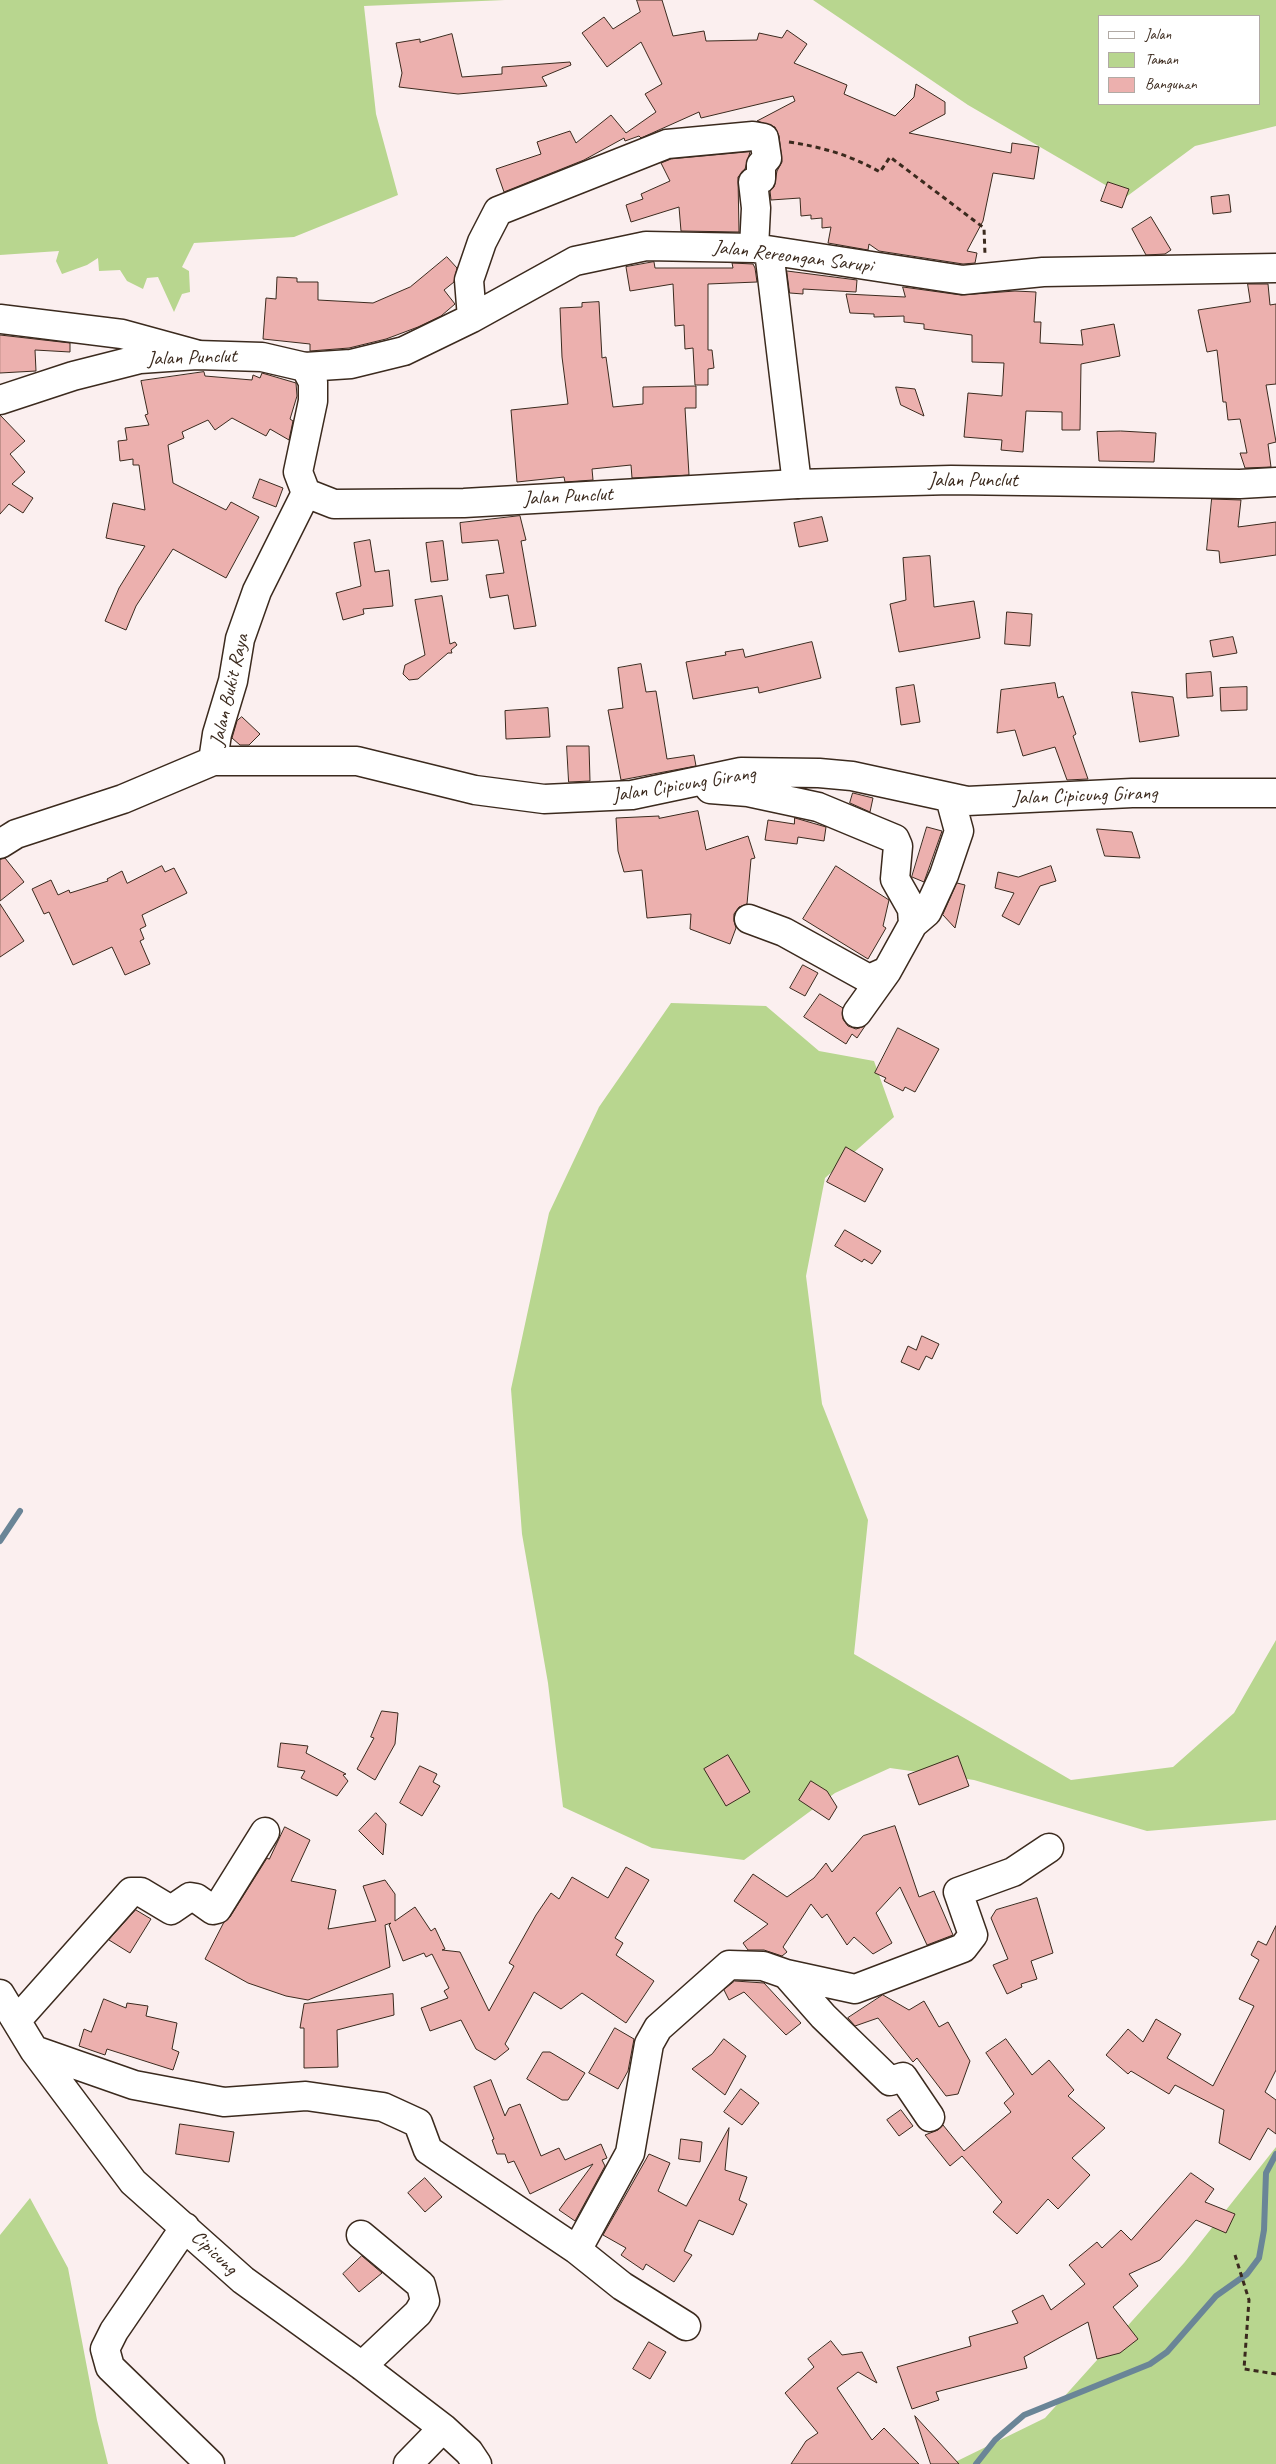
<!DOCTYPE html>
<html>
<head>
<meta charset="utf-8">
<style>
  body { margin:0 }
  #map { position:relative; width:1276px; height:2464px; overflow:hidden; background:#fbefef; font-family:Caveat,sans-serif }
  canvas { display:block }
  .legend { position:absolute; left:1098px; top:15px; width:162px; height:90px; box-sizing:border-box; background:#fff; border:1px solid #b1aaa5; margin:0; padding:6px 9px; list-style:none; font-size:15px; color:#3b2a1e }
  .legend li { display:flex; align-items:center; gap:10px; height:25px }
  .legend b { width:25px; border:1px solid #b1aaa5 }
</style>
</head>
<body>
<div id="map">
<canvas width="1276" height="2464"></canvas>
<ul class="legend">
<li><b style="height:6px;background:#fff"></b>Jalan</li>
<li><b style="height:14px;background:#b8d68f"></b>Taman</li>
<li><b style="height:14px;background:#ecb0ae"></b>Bangunan</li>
</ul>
</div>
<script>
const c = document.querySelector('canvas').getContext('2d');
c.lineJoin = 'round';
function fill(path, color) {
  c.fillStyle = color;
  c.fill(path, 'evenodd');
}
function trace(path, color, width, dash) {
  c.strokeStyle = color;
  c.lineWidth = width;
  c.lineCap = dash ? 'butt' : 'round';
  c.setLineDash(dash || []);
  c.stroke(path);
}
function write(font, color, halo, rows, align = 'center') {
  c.font = font + ' Caveat,sans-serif';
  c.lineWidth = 4;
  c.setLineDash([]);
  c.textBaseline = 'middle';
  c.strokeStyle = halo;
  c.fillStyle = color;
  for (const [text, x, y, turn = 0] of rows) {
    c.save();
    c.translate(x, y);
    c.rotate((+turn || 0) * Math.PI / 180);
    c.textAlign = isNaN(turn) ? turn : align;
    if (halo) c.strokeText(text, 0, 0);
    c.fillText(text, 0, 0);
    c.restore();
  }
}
const green = new Path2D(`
  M 0,0 L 505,0 L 364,6 L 376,114 L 398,195 L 294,237 L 194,243 L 182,267 L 189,271 L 190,292 L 182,294 L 174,312 L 158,277 L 147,278 L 143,289 L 127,281 L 120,270 L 99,271 L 98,258 L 87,265 L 62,274 L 56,261 L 59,251 L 0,255 Z
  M 813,0 L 1276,0 L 1276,126 L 1195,146 L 1126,197 L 968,105 ZM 1100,16 L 1260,16 L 1260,104 L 1100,104 Z
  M 671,1003 L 766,1006 L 819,1051 L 874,1061 L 894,1117 L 825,1178 L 806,1276 L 822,1404 L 868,1520 L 854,1654 L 1071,1780 L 1173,1767 L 1234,1713 L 1276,1640 L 1276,1820 L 1147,1831 L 974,1780 L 890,1768 L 835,1793 L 744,1860 L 652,1848 L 563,1807 L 548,1683 L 522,1534 L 511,1389 L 549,1213 L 599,1107 Z
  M 1276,2147 L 1276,2464 L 951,2464 L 1045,2418 L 1184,2263 Z
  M 30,2198 L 68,2268 L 97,2420 L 108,2464 L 0,2464 L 0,2235 Z`);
const stream = new Path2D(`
  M 0,1541 L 20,1511
  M 976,2464 L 995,2440 L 1024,2415 L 1150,2364 L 1167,2352 L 1216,2296 L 1247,2274 L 1259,2258 L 1264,2230 L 1266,2173 L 1276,2154`);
const building = new Path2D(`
  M 637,0 L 662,0 L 673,36 L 704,31 L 706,41 L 757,40 L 759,33 L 782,38 L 787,30 L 807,44 L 794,63 L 847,85 L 844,94 L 895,116 L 914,97 L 916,84 L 945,102 L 945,114 L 909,133 L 1011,153 L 1012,143 L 1039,147 L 1034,179 L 993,173 L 983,221 L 967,251 L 977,253 L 975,263 L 963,264 L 879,251 L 869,244 L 868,250 L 828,243 L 831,227 L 822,228 L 822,218 L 811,219 L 811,215 L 801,216 L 800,198 L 771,200 L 770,191 L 774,187 L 777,171 L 782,162 L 779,136 L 775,127 L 757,121 L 795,101 L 793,96 L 701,118 L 699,112 L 641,138 L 639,136 L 625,141 L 624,138 L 584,160 L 504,192 L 496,169 L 541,154 L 537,142 L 570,131 L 576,143 L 611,115 L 626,133 L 656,112 L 645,94 L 662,84 L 641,42 L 607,67 L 582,33 L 604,17 L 613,29 L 640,12 Z
  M 452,34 L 462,77 L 502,74 L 502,67 L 570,62 L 571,65 L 542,77 L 547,86 L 458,94 L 399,87 L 402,73 L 396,43 L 420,39 L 420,42 Z
  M 750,152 L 745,169 L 738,177 L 739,232 L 681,231 L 679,207 L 631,222 L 626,205 L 643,199 L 641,194 L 670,181 L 661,163 L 671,159 Z
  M 1108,182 L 1129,189 L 1122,208 L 1101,201 Z
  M 1229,195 L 1231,212 L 1213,214 L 1211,197 Z
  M 1151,217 L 1171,250 L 1165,254 L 1146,255 L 1132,229 Z
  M 447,257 L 457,268 L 454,282 L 444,290 L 455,304 L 441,316 L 418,327 L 386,339 L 349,348 L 310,351 L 310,344 L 263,339 L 266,298 L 276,299 L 277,277 L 297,278 L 297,282 L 318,282 L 318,300 L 373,303 L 410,287 Z
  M 654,262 L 655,268 L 733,268 L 732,263 L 753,264 L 755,268 L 757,282 L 708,284 L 708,350 L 712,350 L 714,368 L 708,369 L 708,385 L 695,385 L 693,348 L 685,349 L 684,325 L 675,326 L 673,284 L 630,291 L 626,267 Z
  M 787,271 L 857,280 L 856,292 L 803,289 L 803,294 L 790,293 Z
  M 1248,284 L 1268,284 L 1270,305 L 1276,304 L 1276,384 L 1266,385 L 1276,442 L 1268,444 L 1271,467 L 1245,468 L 1240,453 L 1247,453 L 1240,419 L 1228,420 L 1226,402 L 1223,402 L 1217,350 L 1207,352 L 1198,310 L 1250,302 Z
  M 903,287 L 961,295 L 1015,291 L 1036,292 L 1034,322 L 1041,322 L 1040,343 L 1083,345 L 1081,330 L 1114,324 L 1120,356 L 1081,364 L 1080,430 L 1062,430 L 1062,412 L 1026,411 L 1023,452 L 1001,450 L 1002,440 L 964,437 L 968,393 L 1002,396 L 1004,363 L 972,362 L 972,335 L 924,329 L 924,324 L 904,322 L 904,316 L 874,317 L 874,314 L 850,313 L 846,294 L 905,297 Z
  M 599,302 L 602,358 L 606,357 L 613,407 L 643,404 L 643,387 L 696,386 L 696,408 L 685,408 L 689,475 L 632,478 L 631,465 L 592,469 L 593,480 L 565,482 L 564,477 L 517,482 L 511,410 L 568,404 L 562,357 L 560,308 L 582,307 L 582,303 Z
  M 0,335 L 70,343 L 70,352 L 35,350 L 36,371 L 0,373 Z
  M 204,372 L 205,376 L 252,380 L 253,375 L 260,378 L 262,373 L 296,383 L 297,396 L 290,419 L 293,421 L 289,440 L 270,429 L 266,436 L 232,418 L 215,430 L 208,420 L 182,432 L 184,438 L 168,445 L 173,483 L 226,510 L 231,502 L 259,517 L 226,578 L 173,549 L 136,606 L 126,630 L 105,621 L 119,588 L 145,546 L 106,538 L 113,503 L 145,510 L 139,465 L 133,465 L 133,459 L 120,461 L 118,441 L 127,440 L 125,428 L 149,425 L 145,415 L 148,414 L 141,381 Z
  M 896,387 L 915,389 L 924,416 L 901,405 Z
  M 0,415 L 25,441 L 10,454 L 25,472 L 12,484 L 33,498 L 23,513 L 9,504 L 0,514 Z
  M 1121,431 L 1156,433 L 1154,462 L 1099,461 L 1097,432 Z
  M 260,479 L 283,488 L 276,507 L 253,498 Z
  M 1212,499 L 1241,500 L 1238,527 L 1276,522 L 1276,555 L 1220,563 L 1219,551 L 1207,550 Z
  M 520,516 L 526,540 L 521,541 L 536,626 L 514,629 L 508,595 L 490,598 L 486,575 L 504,573 L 498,540 L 462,543 L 460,523 Z
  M 822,517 L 828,541 L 799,547 L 794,523 Z
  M 370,540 L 375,572 L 389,570 L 393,606 L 363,609 L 364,614 L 343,620 L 336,593 L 361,586 L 354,543 Z
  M 443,541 L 448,580 L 431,582 L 426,543 Z
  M 930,556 L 934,607 L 974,601 L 980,638 L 899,652 L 890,604 L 906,600 L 903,558 Z
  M 442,596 L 450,644 L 455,642 L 457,645 L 451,650 L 452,653 L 448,653 L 418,679 L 409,680 L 403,674 L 405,665 L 425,655 L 415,600 Z
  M 1007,612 L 1032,614 L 1030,646 L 1005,644 Z
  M 1233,637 L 1237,653 L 1213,657 L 1210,641 Z
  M 812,642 L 821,678 L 759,693 L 758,687 L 693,699 L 686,662 L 726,655 L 725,652 L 743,649 L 745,657 Z
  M 641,664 L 646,692 L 656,691 L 667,759 L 694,755 L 696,766 L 621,780 L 608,710 L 623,708 L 618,668 Z
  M 1211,672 L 1213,696 L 1187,698 L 1186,674 Z
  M 1055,683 L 1058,698 L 1063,696 L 1076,734 L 1073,736 L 1088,779 L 1067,780 L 1055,747 L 1023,756 L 1015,730 L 997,733 L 1001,690 Z
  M 914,685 L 920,722 L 901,725 L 896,688 Z
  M 1247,687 L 1247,710 L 1221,711 L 1220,688 Z
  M 1132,692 L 1173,697 L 1179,736 L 1140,742 Z
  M 548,708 L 550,737 L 506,739 L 505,711 Z
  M 242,717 L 260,734 L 249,745 L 240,745 L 232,738 L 237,721 Z
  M 567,746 L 589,746 L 590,781 L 569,782 Z
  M 853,793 L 873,798 L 870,812 L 850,803 Z
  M 698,811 L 706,850 L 748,836 L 755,858 L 751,859 L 747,904 L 739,907 L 734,914 L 734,921 L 736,928 L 730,944 L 690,929 L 691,914 L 647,918 L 642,870 L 624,872 L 618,851 L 616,818 L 659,816 L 659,818 Z
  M 795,818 L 826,827 L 824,841 L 798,837 L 797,844 L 765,840 L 768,820 L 794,824 Z
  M 927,827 L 942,831 L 924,882 L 912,877 Z
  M 1097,829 L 1132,832 L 1140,858 L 1105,856 Z
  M 5,858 L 24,882 L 0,901 L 0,860 Z
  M 162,866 L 165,872 L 174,868 L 187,893 L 142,915 L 146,926 L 140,929 L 144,939 L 140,941 L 150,964 L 125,975 L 112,947 L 73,965 L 49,912 L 44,914 L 32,889 L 51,880 L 58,895 L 69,890 L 70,893 L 108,881 L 107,879 L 122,871 L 127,883 Z
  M 836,866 L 889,900 L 883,926 L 886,928 L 868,959 L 803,919 Z
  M 1051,866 L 1056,881 L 1040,886 L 1019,925 L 1002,916 L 1014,893 L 995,888 L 998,872 L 1018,877 Z
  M 957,883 L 965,885 L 955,928 L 943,915 Z
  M 0,904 L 24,941 L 0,957 Z
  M 803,965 L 818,973 L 805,996 L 790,988 Z
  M 820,994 L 843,1008 L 843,1019 L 848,1026 L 856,1029 L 865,1026 L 857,1038 L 852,1034 L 846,1044 L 804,1017 Z
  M 898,1028 L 939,1049 L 915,1092 L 905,1087 L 903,1091 L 884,1081 L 886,1078 L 875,1073 Z
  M 846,1147 L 883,1169 L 865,1202 L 827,1182 Z
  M 845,1230 L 881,1251 L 872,1264 L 864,1259 L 862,1262 L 835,1246 Z
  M 922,1336 L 939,1344 L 932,1359 L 926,1356 L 919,1370 L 901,1362 L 908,1346 L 916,1350 Z
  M 382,1711 L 398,1713 L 395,1744 L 375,1780 L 357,1769 L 374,1738 L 371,1737 Z
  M 281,1743 L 308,1746 L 306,1753 L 346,1774 L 343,1775 L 348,1781 L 337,1796 L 301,1778 L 305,1771 L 278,1767 Z
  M 728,1755 L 750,1792 L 726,1806 L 704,1769 Z
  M 958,1756 L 969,1786 L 919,1805 L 908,1775 Z
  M 420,1766 L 437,1774 L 433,1782 L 440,1786 L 422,1816 L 400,1803 Z
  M 811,1781 L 827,1791 L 837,1807 L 829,1820 L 799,1800 Z
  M 376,1813 L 386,1824 L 383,1855 L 359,1831 Z
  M 895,1826 L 919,1897 L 934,1891 L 953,1935 L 927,1945 L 900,1887 L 876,1913 L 892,1943 L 873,1954 L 854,1937 L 847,1945 L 827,1914 L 822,1918 L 811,1904 L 783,1947 L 787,1952 L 782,1956 L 764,1950 L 748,1950 L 743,1943 L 768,1924 L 734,1901 L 753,1874 L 787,1897 L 814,1878 L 826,1863 L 832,1872 L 863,1836 Z
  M 285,1827 L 310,1840 L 291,1881 L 336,1890 L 328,1929 L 376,1921 L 363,1886 L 385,1880 L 395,1894 L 395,1921 L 415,1907 L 431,1931 L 435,1928 L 445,1949 L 442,1950 L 460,1952 L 489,2011 L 514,1966 L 509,1963 L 536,1915 L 551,1893 L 559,1899 L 572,1877 L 608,1898 L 626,1867 L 649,1880 L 615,1938 L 623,1943 L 616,1955 L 654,1981 L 626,2023 L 582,1993 L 561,2009 L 534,1992 L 505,2044 L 509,2049 L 495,2060 L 476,2049 L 461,2020 L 430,2031 L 421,2008 L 448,1998 L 444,1991 L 449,1988 L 432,1954 L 426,1957 L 424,1953 L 403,1961 L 389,1925 L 391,1923 L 385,1925 L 390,1967 L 308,2000 L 286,1996 L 248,1983 L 205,1959 L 224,1922 L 230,1917 L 267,1858 L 269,1859 Z
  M 1037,1898 L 1053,1953 L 1031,1961 L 1037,1979 L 1021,1984 L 1022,1987 L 1007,1994 L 993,1965 L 1008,1959 L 991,1918 L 996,1910 Z
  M 136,1910 L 151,1919 L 130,1953 L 109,1940 Z
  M 1276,1926 L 1276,2070 L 1265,2092 L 1276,2100 L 1276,2134 L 1268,2128 L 1250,2160 L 1219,2143 L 1224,2110 L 1175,2085 L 1169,2094 L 1131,2071 L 1128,2074 L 1106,2055 L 1128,2029 L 1143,2042 L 1156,2019 L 1181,2034 L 1167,2058 L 1213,2086 L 1254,2006 L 1239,1999 L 1259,1960 L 1251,1955 L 1258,1941 L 1266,1945 Z
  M 735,1981 L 764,1983 L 801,2023 L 786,2035 L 744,1992 L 729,2000 L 724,1990 Z
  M 393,1994 L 394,2015 L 337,2030 L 338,2067 L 304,2068 L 304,2028 L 300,2028 L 304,2004 Z
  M 883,1995 L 909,2010 L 924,2001 L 939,2027 L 948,2022 L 970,2061 L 958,2094 L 946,2096 L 917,2058 L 913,2062 L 878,2018 L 855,2026 L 848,2018 Z
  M 104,1999 L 126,2008 L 127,2003 L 148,2006 L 146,2016 L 177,2023 L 172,2049 L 179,2052 L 173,2070 L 107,2049 L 105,2055 L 79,2046 L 84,2029 L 91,2032 Z
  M 615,2028 L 634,2039 L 628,2071 L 618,2089 L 589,2073 Z
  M 724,2039 L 746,2056 L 725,2095 L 692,2069 L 712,2054 Z
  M 1006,2039 L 1032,2075 L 1049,2060 L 1074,2090 L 1068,2096 L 1105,2128 L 1072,2158 L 1090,2175 L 1058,2209 L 1048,2199 L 1017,2234 L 993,2212 L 1002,2202 L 962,2156 L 950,2166 L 925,2135 L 938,2130 L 943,2125 L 964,2151 L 1011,2112 L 1004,2103 L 1014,2094 L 986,2053 Z
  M 543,2052 L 550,2052 L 585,2073 L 568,2100 L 562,2100 L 527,2079 Z
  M 491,2080 L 505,2116 L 509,2108 L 520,2104 L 541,2156 L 559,2148 L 565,2160 L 601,2144 L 607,2158 L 602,2160 L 605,2166 L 575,2221 L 559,2210 L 593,2164 L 530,2194 L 514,2161 L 508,2163 L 505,2154 L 497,2154 L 492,2140 L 494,2139 L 474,2087 Z
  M 741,2089 L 759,2103 L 742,2125 L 724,2112 Z
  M 901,2110 L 913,2126 L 899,2136 L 887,2120 Z
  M 180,2124 L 234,2132 L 229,2162 L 176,2154 Z
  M 729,2128 L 725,2170 L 747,2177 L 739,2200 L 747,2204 L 733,2235 L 699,2220 L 684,2251 L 692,2255 L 674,2282 L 646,2264 L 643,2270 L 621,2255 L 626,2248 L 603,2235 L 649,2154 L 670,2163 L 658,2191 L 686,2206 Z
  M 681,2139 L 702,2142 L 700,2162 L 679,2159 Z
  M 1191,2173 L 1214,2189 L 1205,2202 L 1235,2214 L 1226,2233 L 1196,2220 L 1160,2260 L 1129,2274 L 1138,2286 L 1113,2307 L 1138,2339 L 1120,2353 L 1097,2359 L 1088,2322 L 1024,2357 L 1027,2368 L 936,2392 L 939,2400 L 912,2409 L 897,2367 L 971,2346 L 969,2337 L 1018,2323 L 1012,2311 L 1043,2295 L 1051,2310 L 1085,2284 L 1069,2265 L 1097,2242 L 1102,2248 L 1121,2230 L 1131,2240 Z
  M 425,2178 L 442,2197 L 425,2212 L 408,2193 Z
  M 362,2256 L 382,2273 L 359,2292 L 343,2274 Z
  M 831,2341 L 842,2355 L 862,2352 L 877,2383 L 858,2372 L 837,2388 L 872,2440 L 884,2428 L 919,2464 L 791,2464 L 806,2441 L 818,2433 L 785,2393 L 814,2367 L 808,2359 Z
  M 649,2342 L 666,2352 L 650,2379 L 633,2369 Z
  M 915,2416 L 959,2464 L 931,2464 Z`);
const path = new Path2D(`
  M 789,142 C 822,147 850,155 880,172 L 890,157 L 984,228 L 985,255
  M 1235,2255 L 1249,2300 L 1244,2369 L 1276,2374`);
const minor = new Path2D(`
  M 769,251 L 797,484
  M 472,318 L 469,280 L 482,242 L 498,211 L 667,144 L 753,136 L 764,138 L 767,158 L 761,165 L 761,179 L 753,182 L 756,208 L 754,248
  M 0,319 L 122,334 L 195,354
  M 305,367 L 351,364 L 404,351 L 472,318 L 575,261 L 646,246 L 754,248 L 963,280 L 1043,272 L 1276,268
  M 213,761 L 217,734 L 233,681 L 240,639 L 257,591 L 306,493
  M 710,789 L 748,792 L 818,807 L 895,839 L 898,846 L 895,879 L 912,909 L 913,924
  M 0,844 L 16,834 L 123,799 L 213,761 L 357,761 L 475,790 L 544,799 L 632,795 L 741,772 L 819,773 L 852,776 L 967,801 L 1132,793 L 1276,793
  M 749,919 L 784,932 L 869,979 L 887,971
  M 857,1013 L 887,971 L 913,924 L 927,912 L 944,875 L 959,831 L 950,798
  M 786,1974 L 823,2016 L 890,2081 L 903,2077 L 930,2117
  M 0,1994 L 34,2050 L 133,2182 L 243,2280 L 362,2366 L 443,2428 L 469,2452 L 477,2464
  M 17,2020 L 131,1892 L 141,1892 L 171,1910 L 190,1897 L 196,1898 L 213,1910 L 217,1909 L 265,1832
  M 34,2050 L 134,2085 L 224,2102 L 306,2096 L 383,2107 L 418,2123 L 428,2150 L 577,2250 L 622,2286 L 686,2326
  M 185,2227 L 114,2331 L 105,2349 L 110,2367 L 210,2464
  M 361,2235 L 421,2285 L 425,2301 L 418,2313 L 362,2366
  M 577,2250 L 630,2153 L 649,2044 L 658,2028 L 729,1965 L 763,1966 L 786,1974 L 855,1989 L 963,1948 L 973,1935 L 958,1892 L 1013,1872 L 1049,1848
  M 408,2464 L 443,2428`);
const major = new Path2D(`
  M 0,400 L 73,376 L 140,359 L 197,355 L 262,357 L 305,367 L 313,382 L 313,401 L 298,472 L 306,493 L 334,504 L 464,503 L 797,484 L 951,480 L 1240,484 L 1276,482`);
const streetNames = [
  ["Jalan Rereongan Sarupi",793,257,7],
  ["Jalan Punclut",192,358,-2],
  ["Jalan Punclut",973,481],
  ["Jalan Punclut",568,497,-3],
  ["Jalan Bukit Raya",230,690,-77],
  ["Jalan Cipicung Girang",684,785,-9],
  ["Jalan Cipicung Girang",1085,796,-2],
  ["Cipicung",214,2253,43]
];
fill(green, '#b8d68f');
trace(stream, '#6a8597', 6);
fill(building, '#ecb0ae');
trace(building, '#3b2a1e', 1);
trace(minor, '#3b2a1e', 31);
trace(major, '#3b2a1e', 31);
trace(path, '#3b2a1e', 3, [5, 4]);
trace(minor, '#fff', 28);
trace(major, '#fff', 28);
write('20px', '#3b2a1e', '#fff', streetNames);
</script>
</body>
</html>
